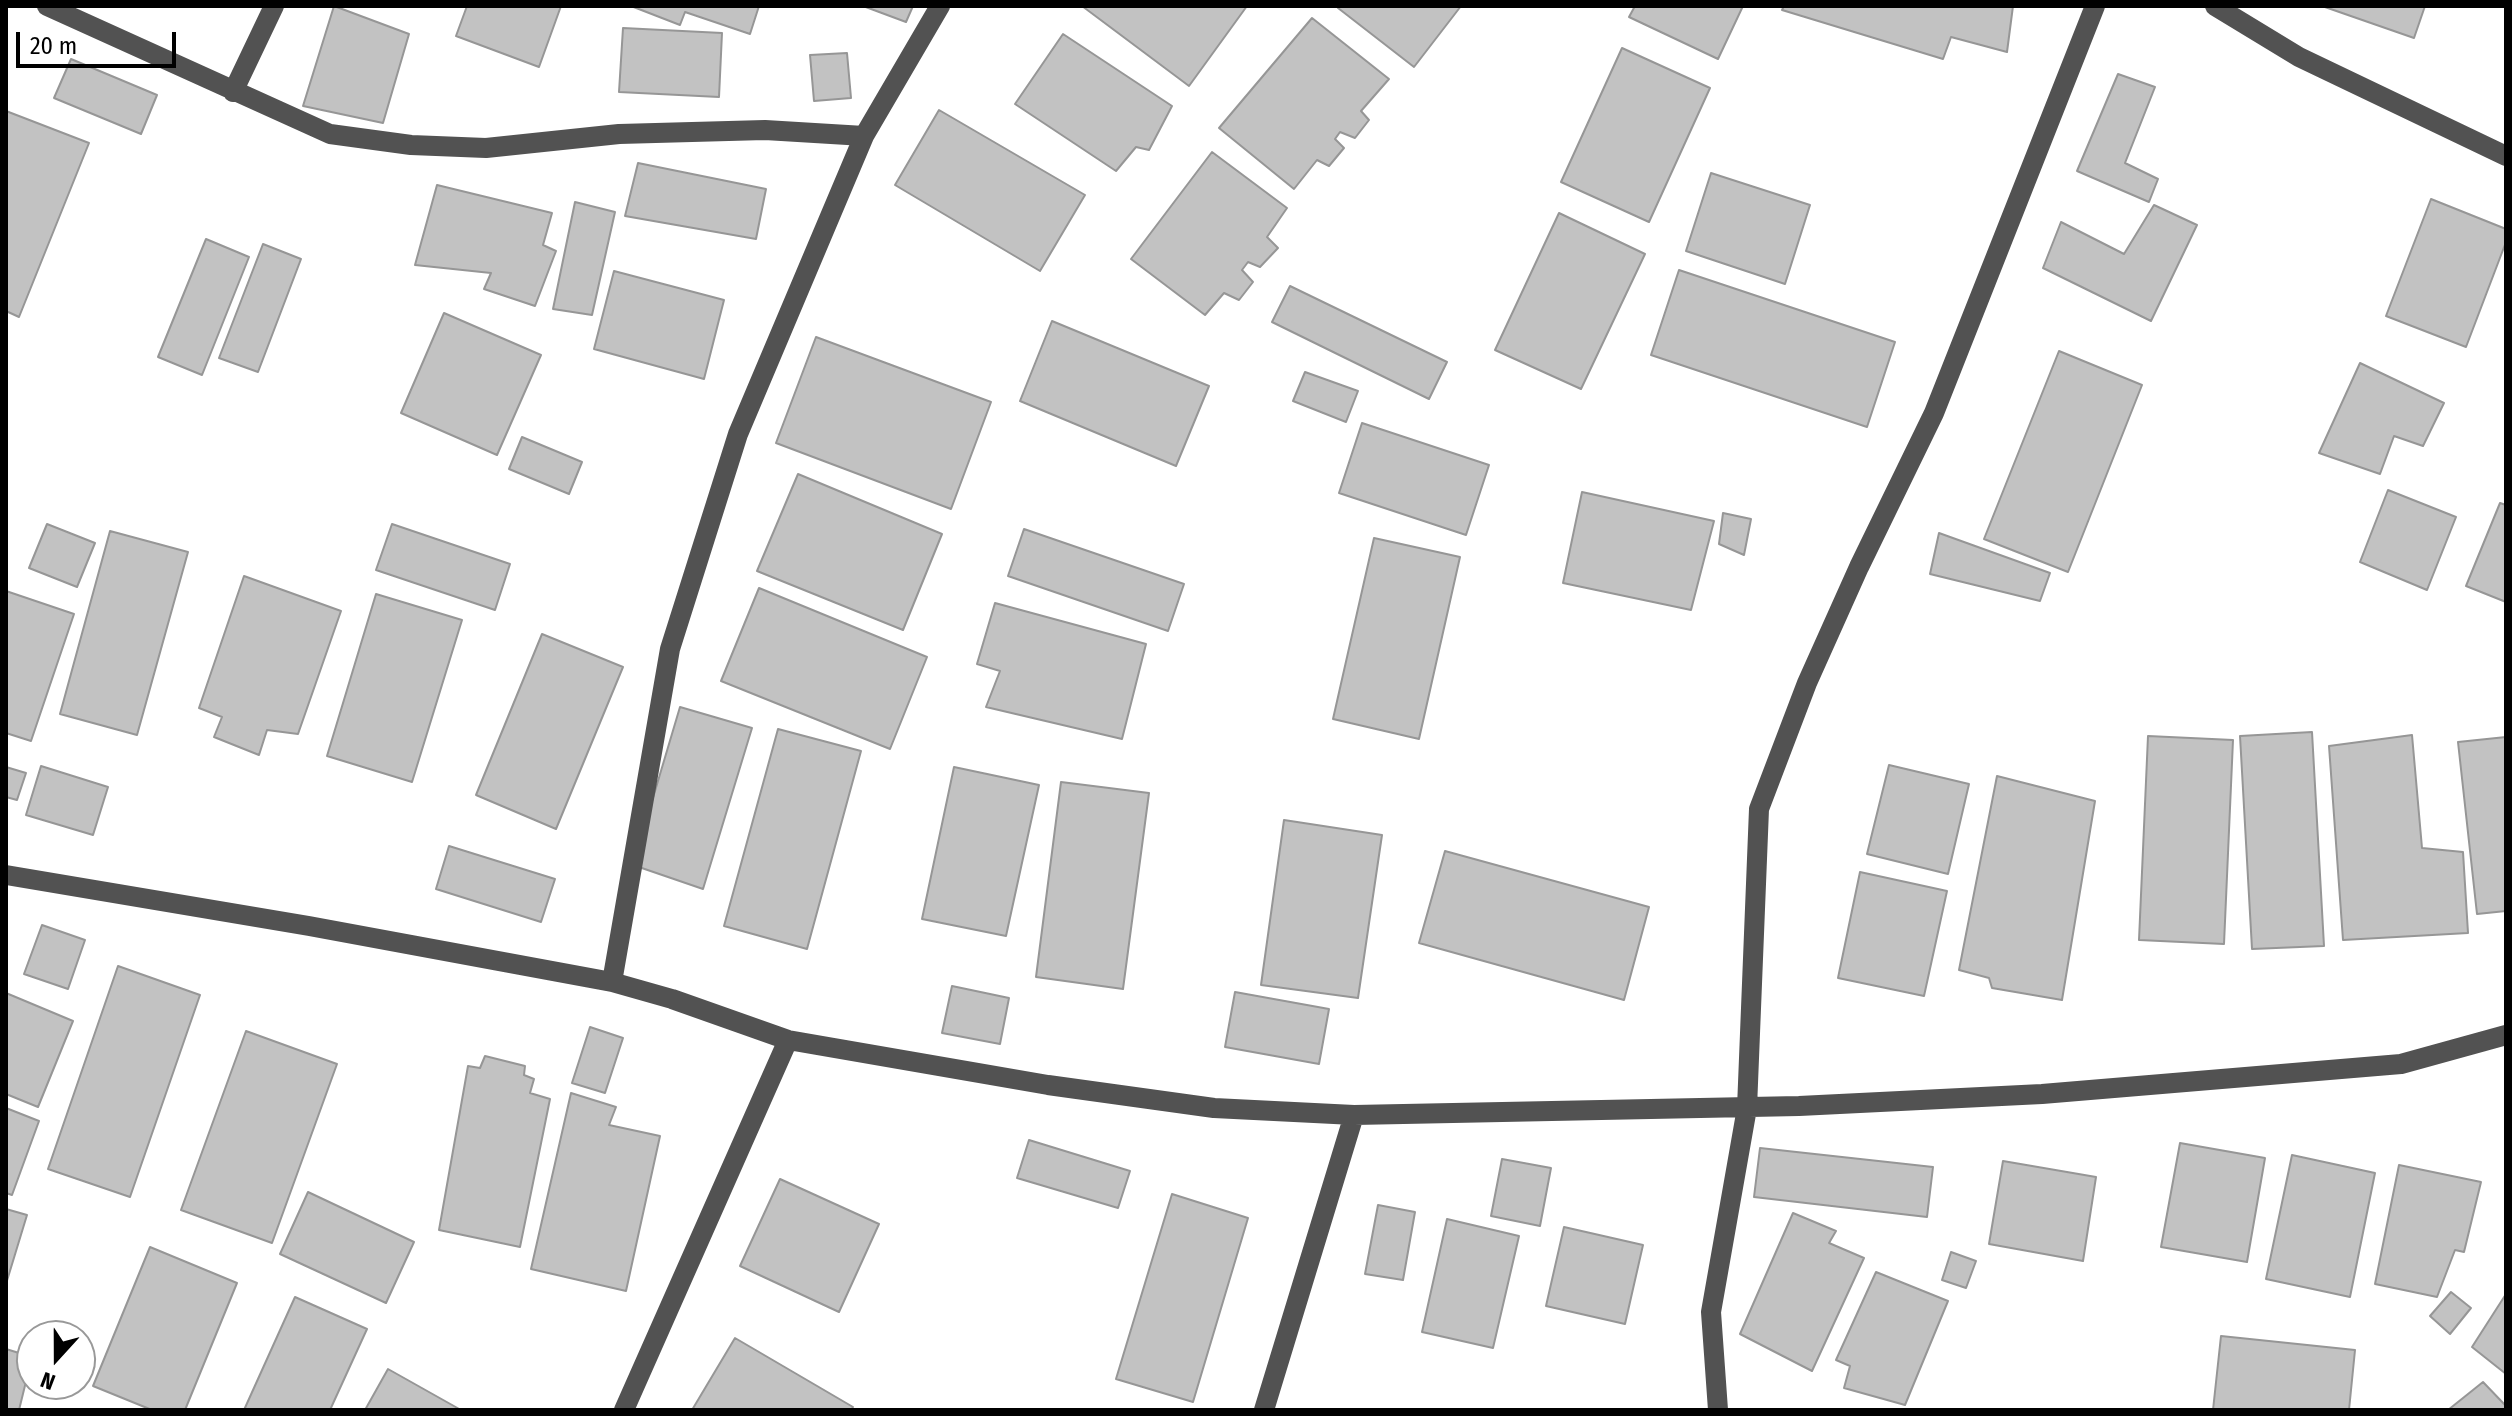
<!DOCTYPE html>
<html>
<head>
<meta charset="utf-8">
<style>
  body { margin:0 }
  #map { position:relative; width:2512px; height:1416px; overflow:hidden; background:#fff; font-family:"Fira Sans Condensed",sans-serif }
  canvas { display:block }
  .frame { position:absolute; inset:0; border:8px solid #000; pointer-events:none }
  .north { position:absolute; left:16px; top:1320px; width:80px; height:80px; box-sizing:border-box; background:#fff; border:2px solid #999; border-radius:50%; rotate:201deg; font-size:22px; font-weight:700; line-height:32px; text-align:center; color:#000 }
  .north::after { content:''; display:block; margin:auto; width:28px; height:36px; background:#000; clip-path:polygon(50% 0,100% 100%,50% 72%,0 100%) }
  .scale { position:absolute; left:16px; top:32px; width:160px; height:36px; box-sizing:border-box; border:4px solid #000; border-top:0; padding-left:10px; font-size:24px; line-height:28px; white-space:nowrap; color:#000; -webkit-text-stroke:6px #fff; paint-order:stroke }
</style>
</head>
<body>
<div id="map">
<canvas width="2512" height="1416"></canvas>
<div class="frame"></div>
<div class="north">N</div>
<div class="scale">20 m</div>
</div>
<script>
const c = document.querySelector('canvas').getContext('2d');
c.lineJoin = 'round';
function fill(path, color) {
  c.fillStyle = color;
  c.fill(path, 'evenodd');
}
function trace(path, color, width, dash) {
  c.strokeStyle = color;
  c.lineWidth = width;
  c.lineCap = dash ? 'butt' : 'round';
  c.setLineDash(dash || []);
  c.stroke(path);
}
const building = new Path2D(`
  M 334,6 L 409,34 L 383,123 L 303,106 Z
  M 467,6 L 561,6 L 539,67 L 456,36 Z
  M 631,6 L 759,6 L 750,34 L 685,12 L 680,25 Z
  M 863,6 L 913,6 L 906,22 Z
  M 1082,6 L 1247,6 L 1189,86 Z
  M 1340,6 L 1461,6 L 1414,67 L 1338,8 Z
  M 1635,6 L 1743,6 L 1718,59 L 1629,17 Z
  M 1784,6 L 2013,6 L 2007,52 L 1951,37 L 1943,59 L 1782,10 Z
  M 2322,6 L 2425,6 L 2414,38 Z
  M 1312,18 L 1389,79 L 1361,111 L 1369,120 L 1355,138 L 1340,132 L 1335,139 L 1344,148 L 1329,166 L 1317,160 L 1294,189 L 1219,128 Z
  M 623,28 L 722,33 L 719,97 L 619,92 Z
  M 1063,34 L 1172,106 L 1149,150 L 1136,147 L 1116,171 L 1015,104 Z
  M 1622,48 L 1710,88 L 1649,222 L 1561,182 Z
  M 847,53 L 851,98 L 814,101 L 810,55 Z
  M 71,59 L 157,95 L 141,134 L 54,98 Z
  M 2118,74 L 2155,87 L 2125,163 L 2158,179 L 2149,202 L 2077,171 Z
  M 939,110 L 1085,195 L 1040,271 L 895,185 Z
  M 6,111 L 89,143 L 19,317 L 6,311 Z
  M 1212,152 L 1287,208 L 1267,237 L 1278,248 L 1260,267 L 1248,262 L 1242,270 L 1253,282 L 1239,300 L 1224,293 L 1205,315 L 1131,259 Z
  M 638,163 L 766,189 L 756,239 L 625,216 Z
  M 1711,173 L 1810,205 L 1785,284 L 1686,251 Z
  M 437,185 L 552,213 L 543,245 L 556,251 L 535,306 L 484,289 L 491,273 L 415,265 Z
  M 2431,199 L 2506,229 L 2506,242 L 2466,347 L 2386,316 Z
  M 575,202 L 615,212 L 592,315 L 553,309 Z
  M 2154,205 L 2197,225 L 2151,321 L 2043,268 L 2061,222 L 2124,254 Z
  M 1559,213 L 1645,254 L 1581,389 L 1495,350 Z
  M 206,239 L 249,257 L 202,375 L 158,357 Z
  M 263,244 L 301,259 L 258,372 L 219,358 Z
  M 1679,270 L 1895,342 L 1867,427 L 1651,355 Z
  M 614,271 L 724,300 L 704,379 L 594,349 Z
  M 1290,286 L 1447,362 L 1429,399 L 1272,322 Z
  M 444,313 L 541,355 L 497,455 L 401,413 Z
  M 1052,321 L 1209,386 L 1176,466 L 1020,401 Z
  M 816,337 L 991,402 L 951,509 L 776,443 Z
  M 2059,351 L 2142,385 L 2068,572 L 1984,539 Z
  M 2360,363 L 2444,403 L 2423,446 L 2394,436 L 2380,474 L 2319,453 Z
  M 1305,372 L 1358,391 L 1346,422 L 1293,401 Z
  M 1362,423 L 1489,465 L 1466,535 L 1339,493 Z
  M 522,437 L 582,462 L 569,494 L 509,469 Z
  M 798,474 L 942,534 L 903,630 L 757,571 Z
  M 2388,490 L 2456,517 L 2427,590 L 2360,562 Z
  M 1582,492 L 1714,521 L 1691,610 L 1563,583 Z
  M 2500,503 L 2506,505 L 2506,602 L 2466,586 Z
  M 1723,513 L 1751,519 L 1744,555 L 1719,544 Z
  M 47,524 L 95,543 L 77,587 L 29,568 Z
  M 392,524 L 510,564 L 495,610 L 376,570 Z
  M 1024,529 L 1184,584 L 1168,631 L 1008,576 Z
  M 110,531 L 188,552 L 137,735 L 60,714 Z
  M 1939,533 L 2050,573 L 2040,601 L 1930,574 Z
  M 1374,538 L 1460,557 L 1419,739 L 1333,719 Z
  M 244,576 L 341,611 L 298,734 L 267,730 L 259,755 L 214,737 L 222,717 L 199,708 Z
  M 759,588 L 927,657 L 890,749 L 721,681 Z
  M 6,591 L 74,614 L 31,741 L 6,733 Z
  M 376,594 L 462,620 L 412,782 L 327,756 Z
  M 995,603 L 1146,644 L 1122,739 L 986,707 L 1000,671 L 977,664 Z
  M 542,634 L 623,667 L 556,829 L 476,795 Z
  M 680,707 L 752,728 L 703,889 L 633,865 Z
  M 778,729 L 861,751 L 807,949 L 724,926 Z
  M 2312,732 L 2324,946 L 2252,949 L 2240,736 Z
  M 2412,735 L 2422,848 L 2463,852 L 2468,933 L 2343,940 L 2329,746 Z
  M 2148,736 L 2233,740 L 2224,944 L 2139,940 Z
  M 2506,737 L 2506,911 L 2477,914 L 2458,742 Z
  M 1889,765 L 1969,784 L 1948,874 L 1867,854 Z
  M 41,766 L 108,787 L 93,835 L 26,815 Z
  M 6,767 L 26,773 L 17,800 L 6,797 Z
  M 954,767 L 1039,785 L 1006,936 L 922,919 Z
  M 1997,776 L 2095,801 L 2062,1000 L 1992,988 L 1989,978 L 1959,970 Z
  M 1061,782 L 1149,793 L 1123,989 L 1036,977 Z
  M 1284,820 L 1382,835 L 1358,998 L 1261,985 Z
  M 449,846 L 555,879 L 541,922 L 436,889 Z
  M 1445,851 L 1649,907 L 1624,1000 L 1419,943 Z
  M 1860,872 L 1947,891 L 1924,996 L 1838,978 Z
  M 42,925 L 85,940 L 68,989 L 24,974 Z
  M 118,966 L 200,995 L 130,1197 L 48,1169 Z
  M 952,986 L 1009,998 L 1000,1044 L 942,1033 Z
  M 1235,992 L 1329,1009 L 1319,1064 L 1225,1047 Z
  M 6,993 L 73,1021 L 38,1107 L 6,1094 Z
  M 590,1027 L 623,1038 L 605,1093 L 572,1083 Z
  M 246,1031 L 337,1064 L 272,1243 L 181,1210 Z
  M 485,1056 L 525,1066 L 524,1075 L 534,1079 L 530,1093 L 550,1099 L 520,1247 L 439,1230 L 468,1066 L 480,1068 Z
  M 571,1093 L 616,1107 L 609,1125 L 660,1136 L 626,1291 L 531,1269 Z
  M 6,1108 L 39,1121 L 12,1195 L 6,1193 Z
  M 1029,1140 L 1130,1171 L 1118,1208 L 1017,1178 Z
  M 2180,1143 L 2265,1158 L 2247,1262 L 2161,1247 Z
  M 1760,1148 L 1933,1167 L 1927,1217 L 1754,1197 Z
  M 2292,1155 L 2375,1173 L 2350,1297 L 2266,1279 Z
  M 1502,1159 L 1551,1168 L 1540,1226 L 1491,1216 Z
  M 2003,1161 L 2096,1177 L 2083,1261 L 1989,1244 Z
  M 2399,1165 L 2481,1182 L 2464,1252 L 2455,1250 L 2437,1297 L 2375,1284 Z
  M 780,1179 L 879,1224 L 839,1312 L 740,1266 Z
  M 308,1192 L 414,1242 L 386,1303 L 280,1254 Z
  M 1172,1194 L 1248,1218 L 1193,1402 L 1116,1379 Z
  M 1378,1205 L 1415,1212 L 1403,1280 L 1365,1274 Z
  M 6,1209 L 27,1215 L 6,1284 Z
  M 1793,1213 L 1836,1231 L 1829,1243 L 1864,1258 L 1812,1371 L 1740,1334 Z
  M 1447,1219 L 1519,1236 L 1493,1348 L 1422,1332 Z
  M 1564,1227 L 1643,1245 L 1625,1324 L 1546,1306 Z
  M 150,1247 L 237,1283 L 185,1410 L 152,1410 L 93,1386 Z
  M 1951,1252 L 1976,1261 L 1966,1288 L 1942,1280 Z
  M 1876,1272 L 1948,1301 L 1905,1405 L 1844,1388 L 1850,1366 L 1836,1360 Z
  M 2451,1292 L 2471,1308 L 2450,1334 L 2430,1316 Z
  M 2506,1294 L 2506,1374 L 2472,1347 Z
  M 295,1297 L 367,1329 L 330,1410 L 244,1410 Z
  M 2221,1336 L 2355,1350 L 2349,1410 L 2213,1410 Z
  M 735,1338 L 853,1407 L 851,1410 L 692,1410 Z
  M 6,1349 L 32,1357 L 19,1410 L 6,1410 Z
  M 388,1369 L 461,1410 L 365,1410 Z
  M 2483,1382 L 2506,1406 L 2506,1410 L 2448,1410 Z`);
const minor = new Path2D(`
  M 47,6 L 330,134 L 411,145 L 486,148 L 619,134 L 765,130 L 864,136
  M 2215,6 L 2299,57 L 2506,156
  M 233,92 L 274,6
  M 6,875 L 309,926 L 612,982 L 672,999 L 788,1040 L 1048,1085 L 1214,1108 L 1354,1115 L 1799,1106 L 2042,1094 L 2401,1064 L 2506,1035
  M 612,982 L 670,649 L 738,434 L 864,136 L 940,6
  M 624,1410 L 788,1040
  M 1264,1410 L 1354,1115
  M 1718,1410 L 1711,1312 L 1747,1108 L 1759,809 L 1807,683 L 1859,567 L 1934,413 L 2095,6`);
fill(building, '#c2c2c2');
trace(building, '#969696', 2);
trace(minor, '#525252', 20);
</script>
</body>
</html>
